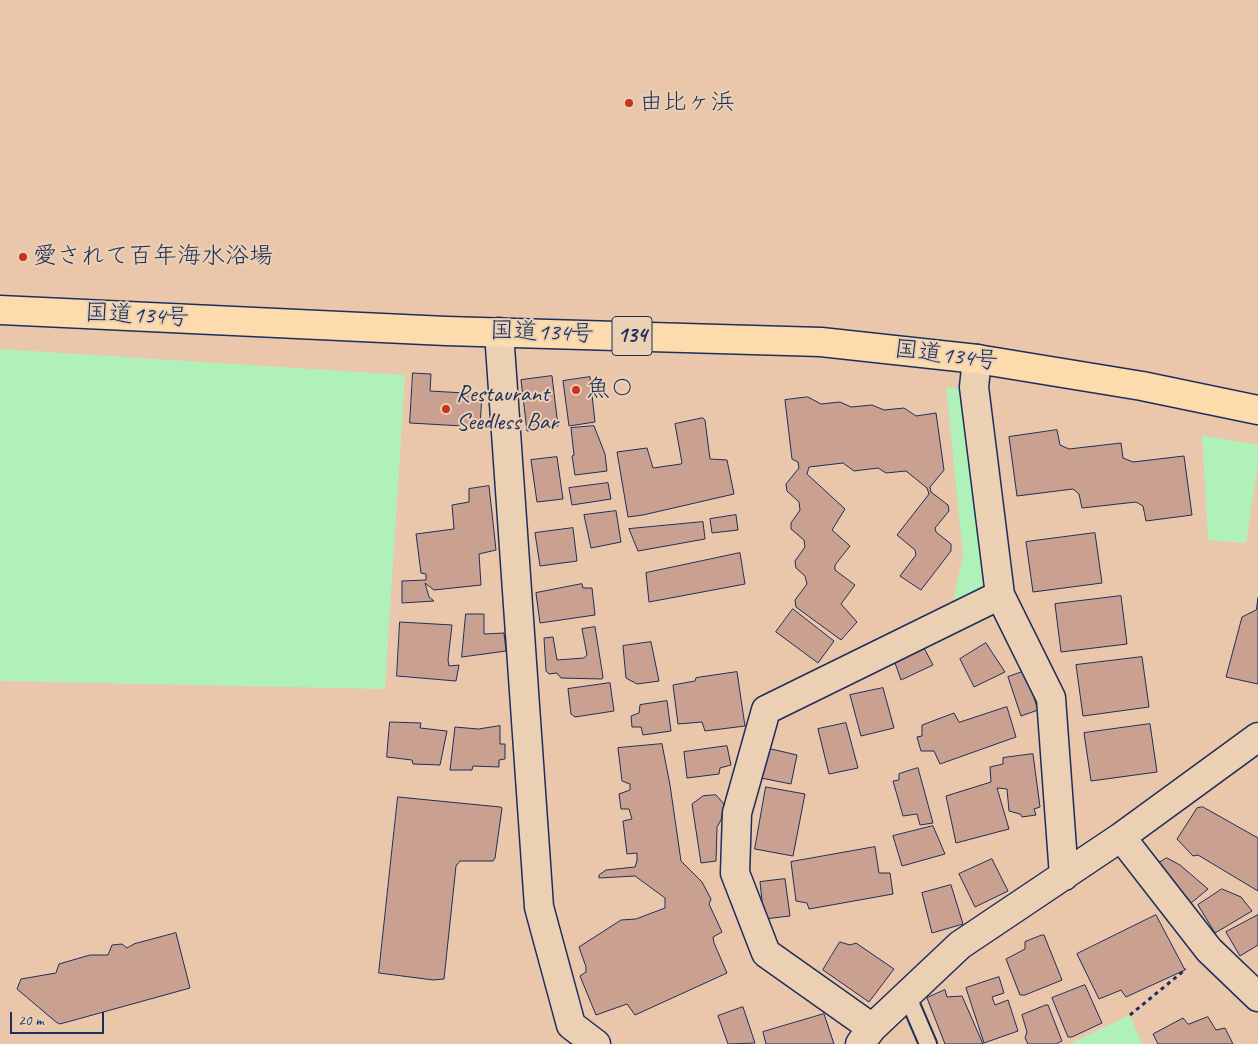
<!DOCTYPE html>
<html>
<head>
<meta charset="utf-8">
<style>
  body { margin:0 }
  #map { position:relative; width:1258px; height:1044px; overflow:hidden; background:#eac7ab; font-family:Caveat,sans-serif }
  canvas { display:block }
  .scale { position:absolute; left:10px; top:1012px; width:94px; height:22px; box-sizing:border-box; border:2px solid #1b2f5e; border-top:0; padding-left:6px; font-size:15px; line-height:18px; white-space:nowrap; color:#1b2f5e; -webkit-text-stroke:4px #ecd0b3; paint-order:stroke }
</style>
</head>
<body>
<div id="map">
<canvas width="1258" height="1044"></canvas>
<div class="scale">20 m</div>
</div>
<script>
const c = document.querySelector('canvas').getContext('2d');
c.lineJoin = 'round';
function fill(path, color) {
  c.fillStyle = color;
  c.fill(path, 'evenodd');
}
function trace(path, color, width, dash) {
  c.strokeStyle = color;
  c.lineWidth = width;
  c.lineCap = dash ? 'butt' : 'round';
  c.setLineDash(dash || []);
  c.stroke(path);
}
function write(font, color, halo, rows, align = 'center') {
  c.font = font + ' Caveat,"Klee One",sans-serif';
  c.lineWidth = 4;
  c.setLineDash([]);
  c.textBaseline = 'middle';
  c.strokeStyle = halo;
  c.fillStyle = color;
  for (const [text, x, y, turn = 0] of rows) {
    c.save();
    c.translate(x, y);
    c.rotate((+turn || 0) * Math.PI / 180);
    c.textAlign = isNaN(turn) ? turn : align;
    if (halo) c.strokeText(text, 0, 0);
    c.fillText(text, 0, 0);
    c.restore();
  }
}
const green = new Path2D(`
  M 0,349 L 405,375 L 385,689 L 0,681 Z
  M 946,387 L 960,389 L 988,595 L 951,611 L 963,555 Z
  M 1202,435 L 1258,445 L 1258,463 L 1246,543 L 1208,540 Z
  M 1130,1015 L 1142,1044 L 1069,1044 Z`);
const building = new Path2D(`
  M 413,373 L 431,374 L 430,391 L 482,394 L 480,427 L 410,423 Z
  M 552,376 L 558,426 L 527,431 L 521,380 Z
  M 590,377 L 595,422 L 569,426 L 563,381 Z
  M 808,397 L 821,404 L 840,402 L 851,407 L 872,405 L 884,410 L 904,408 L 916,416 L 936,413 L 944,470 L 930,487 L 931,492 L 948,505 L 949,511 L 935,528 L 936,532 L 951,544 L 951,551 L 921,590 L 900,576 L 916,555 L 915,550 L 897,535 L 929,494 L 927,488 L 906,471 L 886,473 L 878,468 L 854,471 L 843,463 L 809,467 L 807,474 L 845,509 L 832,530 L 850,546 L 835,565 L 835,570 L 855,585 L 841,604 L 857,622 L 841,640 L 796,607 L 795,600 L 807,584 L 805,576 L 796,568 L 795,561 L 805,547 L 804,540 L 791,529 L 791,523 L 800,510 L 799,502 L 787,491 L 786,484 L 799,468 L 798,462 L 792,459 L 785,400 Z
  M 703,418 L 705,420 L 710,459 L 727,460 L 734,494 L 643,515 L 628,517 L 617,452 L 647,448 L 653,468 L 681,464 L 682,463 L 675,424 Z
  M 594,426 L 605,454 L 607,471 L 575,475 L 572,456 L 574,455 L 571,428 Z
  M 1057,430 L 1060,445 L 1069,449 L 1121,443 L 1123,458 L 1133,462 L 1184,456 L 1192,515 L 1146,521 L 1143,506 L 1136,502 L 1082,508 L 1079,494 L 1073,489 L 1017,496 L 1009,437 Z
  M 557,457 L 563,499 L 537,502 L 531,460 Z
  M 608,483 L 611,499 L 572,505 L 569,488 Z
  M 489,486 L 496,550 L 479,554 L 481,585 L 434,590 L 425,583 L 429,597 L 434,601 L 402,603 L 402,581 L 426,580 L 426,574 L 421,573 L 416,534 L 454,529 L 452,505 L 469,502 L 469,489 Z
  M 616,511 L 621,542 L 591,548 L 584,515 Z
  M 736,515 L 738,530 L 712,533 L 710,519 Z
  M 703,522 L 705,539 L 638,551 L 629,529 Z
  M 573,528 L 577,561 L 540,566 L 535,533 Z
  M 1095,533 L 1102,583 L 1033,592 L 1026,542 Z
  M 740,553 L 745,584 L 649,602 L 646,573 Z
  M 582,584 L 583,588 L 592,588 L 595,615 L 540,623 L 536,593 Z
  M 1121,596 L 1127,644 L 1061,652 L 1055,604 Z
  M 1258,598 L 1258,684 L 1226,677 L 1242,617 L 1256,610 Z
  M 793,609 L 834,641 L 818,663 L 776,632 Z
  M 466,614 L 484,614 L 484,634 L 504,633 L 506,651 L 462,657 Z
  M 400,622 L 452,625 L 448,660 L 449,666 L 459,665 L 456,681 L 397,676 Z
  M 595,627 L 603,677 L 602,679 L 561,678 L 557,673 L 549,674 L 546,671 L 544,638 L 553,637 L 557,660 L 584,658 L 587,655 L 582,629 Z
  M 651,642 L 659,681 L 637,684 L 626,678 L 623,646 Z
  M 986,643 L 1005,672 L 974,687 L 960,659 Z
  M 922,644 L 933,665 L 901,680 L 894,660 Z
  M 1142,657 L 1149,707 L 1083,716 L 1076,665 Z
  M 1025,671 L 1038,710 L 1021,716 L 1008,677 Z
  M 737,672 L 745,726 L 705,731 L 702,722 L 678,724 L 673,685 L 695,681 L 696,678 Z
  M 610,683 L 614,711 L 575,717 L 571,714 L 568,689 Z
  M 883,688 L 894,728 L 861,736 L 850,695 Z
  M 667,701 L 671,731 L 643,735 L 641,727 L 632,727 L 631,716 L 639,713 L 640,705 Z
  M 1007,707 L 1016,737 L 940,764 L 934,751 L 921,751 L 917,737 L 922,736 L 922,725 L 954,713 L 959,722 Z
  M 390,722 L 421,723 L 420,728 L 447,731 L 440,765 L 413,764 L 412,760 L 387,757 Z
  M 846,723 L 858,768 L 829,774 L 818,729 Z
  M 1150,724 L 1157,772 L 1091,781 L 1084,733 Z
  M 500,726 L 500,744 L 505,744 L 505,759 L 499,760 L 499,767 L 473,766 L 472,770 L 450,770 L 455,727 L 478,729 Z
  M 662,744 L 670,785 L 681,861 L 702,882 L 711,899 L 709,904 L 722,932 L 713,937 L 714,943 L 727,973 L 635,1015 L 627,1004 L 596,1015 L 580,976 L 586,972 L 586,967 L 579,947 L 621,920 L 636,919 L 665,908 L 665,898 L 635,876 L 599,878 L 599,875 L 606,870 L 635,867 L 637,861 L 637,853 L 627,854 L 623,821 L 632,819 L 629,809 L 621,809 L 619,794 L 630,790 L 630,784 L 622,781 L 618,748 Z
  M 727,746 L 731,765 L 720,768 L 719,774 L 687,778 L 684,752 Z
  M 767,748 L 797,755 L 791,784 L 761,778 Z
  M 1033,754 L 1040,807 L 1034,809 L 1036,815 L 1022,817 L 1020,814 L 1009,811 L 1007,789 L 997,788 L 1009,829 L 956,843 L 946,796 L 991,782 L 990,767 L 1003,764 L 1003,758 Z
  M 918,768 L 933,823 L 920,825 L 917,814 L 903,816 L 893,781 L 899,780 L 899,774 Z
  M 766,787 L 805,794 L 793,856 L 755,849 Z
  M 716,795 L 724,804 L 721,820 L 717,827 L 716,861 L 701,863 L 692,804 L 703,796 Z
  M 398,797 L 500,807 L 502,808 L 495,858 L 493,861 L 460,861 L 456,866 L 444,979 L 433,980 L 379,973 Z
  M 1203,807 L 1258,838 L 1258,891 L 1198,855 L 1193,856 L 1177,839 L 1197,808 Z
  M 933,826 L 945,854 L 902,866 L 893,836 Z
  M 875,847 L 879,873 L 890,873 L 893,894 L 809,909 L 807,903 L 796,901 L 791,862 Z
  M 1167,858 L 1180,865 L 1208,889 L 1191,903 L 1157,864 Z
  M 992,859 L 1008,891 L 975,907 L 959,874 Z
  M 785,879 L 790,916 L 764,919 L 760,882 Z
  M 951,885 L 963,924 L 932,933 L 922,893 Z
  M 1222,889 L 1241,897 L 1252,911 L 1215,933 L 1198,905 Z
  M 1156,915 L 1185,970 L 1126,997 L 1121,990 L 1099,999 L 1077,954 Z
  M 1258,915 L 1258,945 L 1240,956 L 1226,932 Z
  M 176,933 L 190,988 L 60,1024 L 56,1022 L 17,989 L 21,979 L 56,973 L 59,964 L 90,955 L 108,955 L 112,945 L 122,944 L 127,948 L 134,944 Z
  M 1042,935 L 1044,935 L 1062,980 L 1025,995 L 1020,995 L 1006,959 L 1025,949 L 1025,942 Z
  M 840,942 L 850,945 L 856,943 L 894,969 L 869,1002 L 823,970 Z
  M 999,977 L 1004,993 L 992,997 L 995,1005 L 1008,1000 L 1018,1031 L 984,1043 L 966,988 Z
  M 1085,985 L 1102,1023 L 1072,1037 L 1068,1037 L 1052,998 Z
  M 945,990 L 947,997 L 962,996 L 983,1044 L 945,1044 L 927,998 Z
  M 1046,1005 L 1048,1005 L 1062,1041 L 1056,1044 L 1028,1044 L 1025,1038 L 1027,1032 L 1022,1015 Z
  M 743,1007 L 755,1043 L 728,1044 L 718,1016 Z
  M 824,1014 L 834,1044 L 766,1044 L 763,1032 Z
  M 1208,1017 L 1216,1030 L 1225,1028 L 1233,1044 L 1158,1044 L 1153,1034 L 1183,1018 L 1188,1024 Z`);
const path = new Path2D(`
  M 1130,1015 L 1186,969`);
const lane = new Path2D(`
  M 907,995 L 928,1044`);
const street = new Path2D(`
  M 499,332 L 539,907 L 571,1025 L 596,1044
  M 977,359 L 974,387 L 1000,595 L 1051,698 L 1064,876
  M 1121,837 L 1209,950 L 1258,997
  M 872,1028 L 766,953 L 735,873 L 737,813 L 766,710 L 1000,595
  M 860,1044 L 872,1028 L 960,945 L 1121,837 L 1258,737`);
const highway = new Path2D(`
  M 0,310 L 446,331 L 821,342 L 977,359 L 1142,386 L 1258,410`);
const markers = [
  [629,103,5,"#c8321e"],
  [23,257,5,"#c8321e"],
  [576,390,5,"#c8321e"],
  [446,409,5,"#c8321e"]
];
const shields = [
  [632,336,40]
];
const shieldNames = [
  ["134",632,336]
];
const poiNames = [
  ["由比ヶ浜",639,103],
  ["愛されて百年海水浴場",33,257],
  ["魚〇",586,390],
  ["Restaurant",456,395],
  ["Seedless Bar",456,423]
];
const streetNames = [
  ["国道134号",137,316,3],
  ["国道134号",542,333,2],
  ["国道134号",946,356,7]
];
fill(green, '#b0f1ba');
fill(building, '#caa190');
trace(building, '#1b2f5e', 1);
trace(lane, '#1b2f5e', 20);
trace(street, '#1b2f5e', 31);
trace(highway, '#1b2f5e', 31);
trace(path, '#1b2f5e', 3, [4, 4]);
trace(lane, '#ecd0b3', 16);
trace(street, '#ecd0b3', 28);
trace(highway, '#fcdcac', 28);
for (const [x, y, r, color] of markers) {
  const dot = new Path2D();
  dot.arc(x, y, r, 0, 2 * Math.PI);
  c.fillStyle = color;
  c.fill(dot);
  trace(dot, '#ecd0b3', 2);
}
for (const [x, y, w] of shields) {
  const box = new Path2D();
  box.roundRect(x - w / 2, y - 19.5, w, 39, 4);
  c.fillStyle = '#ecd0b3';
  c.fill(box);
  trace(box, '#1b2f5e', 1);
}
write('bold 22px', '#1b2f5e', null, shieldNames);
write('24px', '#1b2f5e', '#ecd0b3', poiNames, 'left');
write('24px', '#1b2f5e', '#ecd0b3', streetNames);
</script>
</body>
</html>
